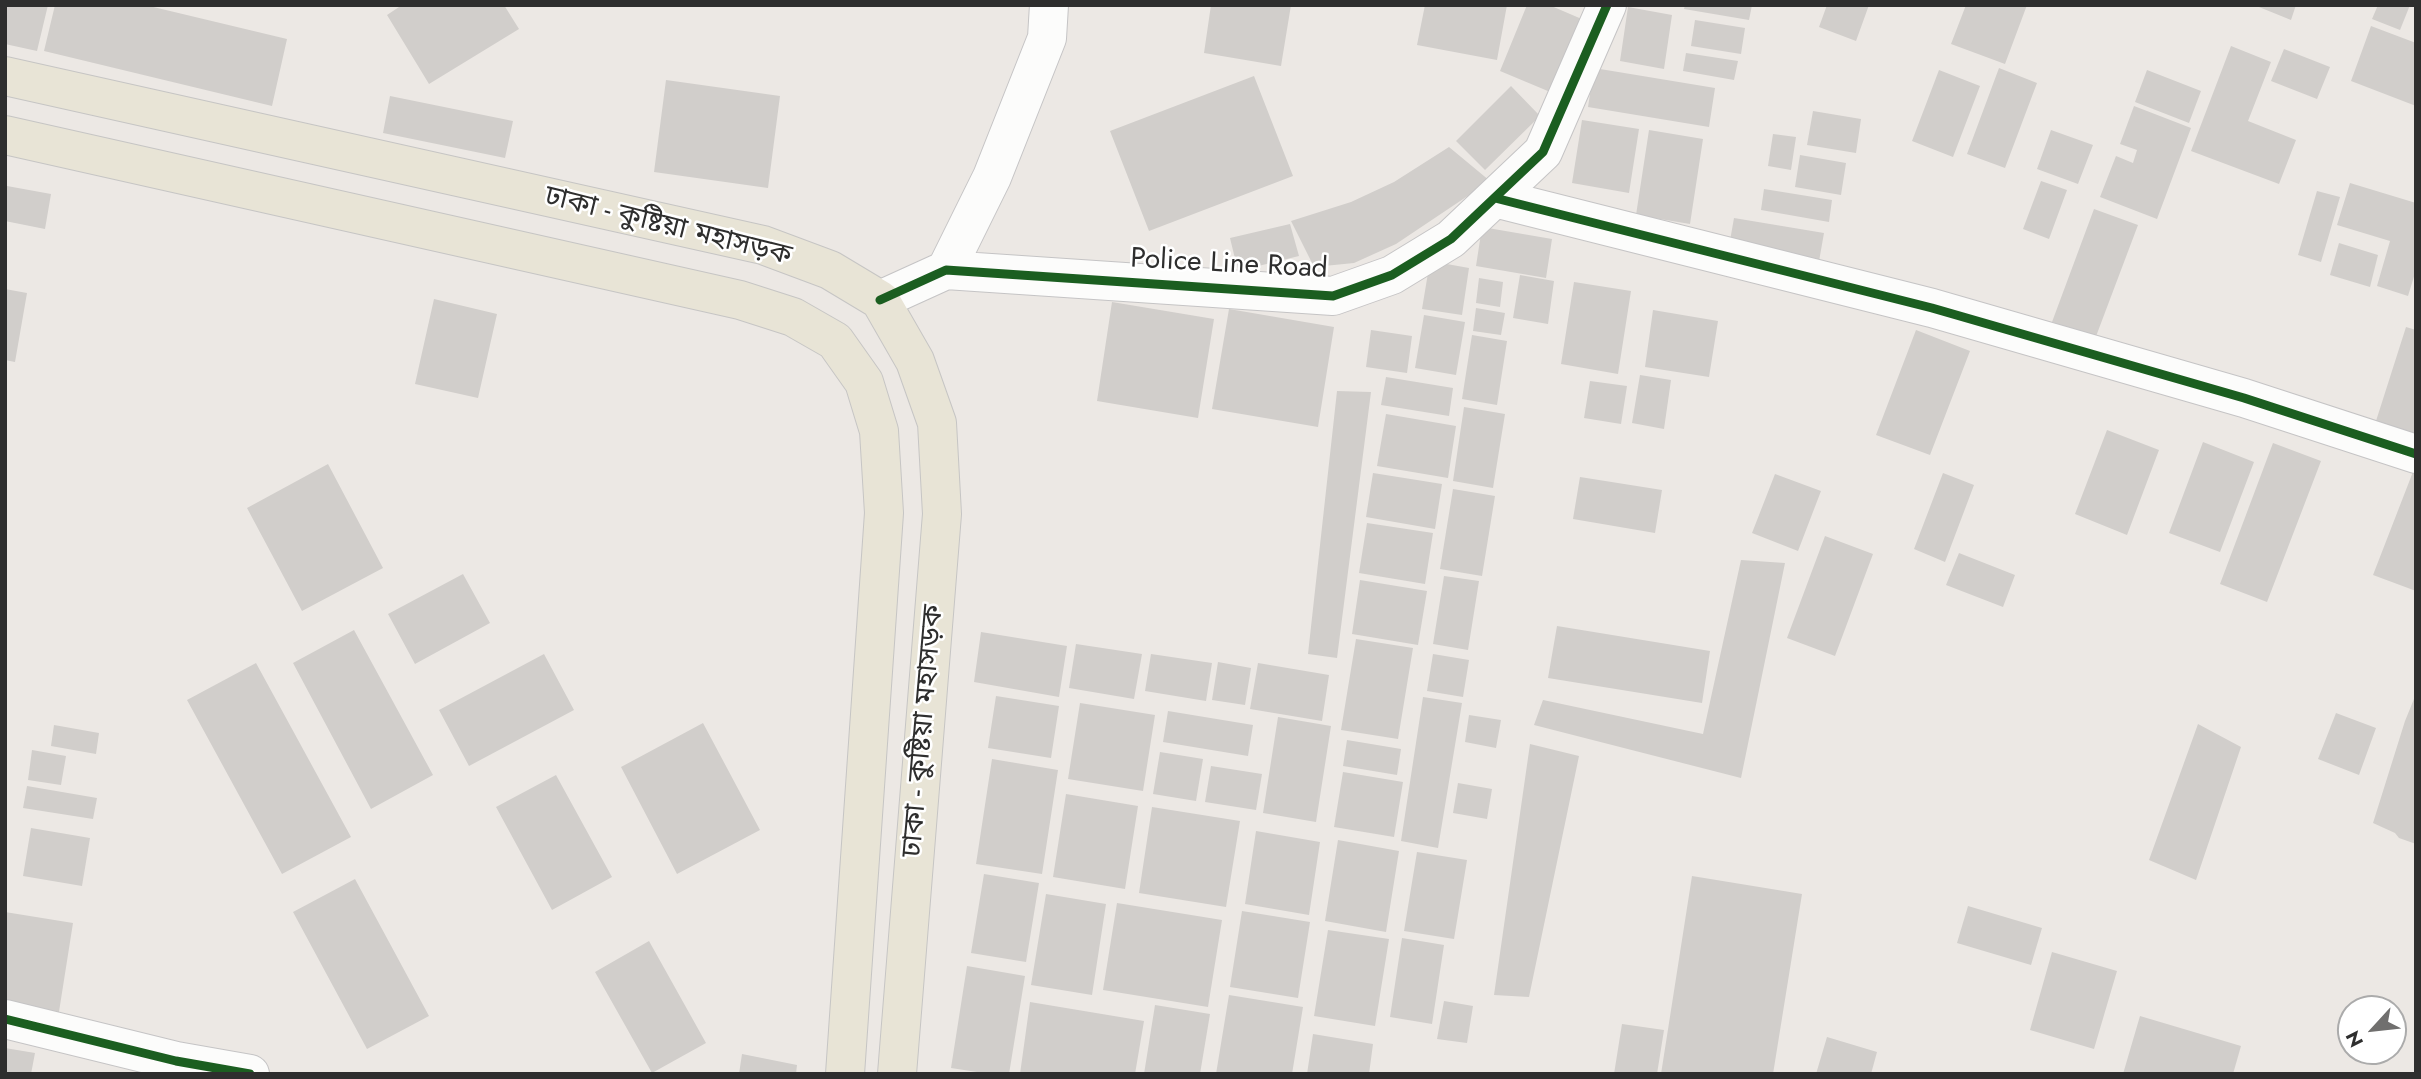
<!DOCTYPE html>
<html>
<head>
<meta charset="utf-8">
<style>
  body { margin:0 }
  #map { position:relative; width:2421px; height:1079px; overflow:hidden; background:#ece8e4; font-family:Jost,sans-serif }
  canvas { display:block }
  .frame { position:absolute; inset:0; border:7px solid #2e2e2e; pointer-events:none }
  .north { position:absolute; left:2337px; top:995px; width:70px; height:70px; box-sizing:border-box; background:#fff; border:2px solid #ababab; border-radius:50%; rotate:243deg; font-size:19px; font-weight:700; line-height:28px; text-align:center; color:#2e2e2e }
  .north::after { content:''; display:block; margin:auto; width:24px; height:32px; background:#706f6e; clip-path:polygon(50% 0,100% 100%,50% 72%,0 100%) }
</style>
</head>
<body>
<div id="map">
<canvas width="2421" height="1079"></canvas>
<div class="frame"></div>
<div class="north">N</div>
</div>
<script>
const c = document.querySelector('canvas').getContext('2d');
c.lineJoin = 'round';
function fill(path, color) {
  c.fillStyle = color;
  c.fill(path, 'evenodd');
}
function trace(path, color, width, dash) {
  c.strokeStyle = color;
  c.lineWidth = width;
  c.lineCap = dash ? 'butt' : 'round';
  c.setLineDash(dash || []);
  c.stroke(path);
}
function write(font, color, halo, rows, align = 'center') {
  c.font = font + ' Jost,"Noto Sans Bengali",sans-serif';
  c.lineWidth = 5;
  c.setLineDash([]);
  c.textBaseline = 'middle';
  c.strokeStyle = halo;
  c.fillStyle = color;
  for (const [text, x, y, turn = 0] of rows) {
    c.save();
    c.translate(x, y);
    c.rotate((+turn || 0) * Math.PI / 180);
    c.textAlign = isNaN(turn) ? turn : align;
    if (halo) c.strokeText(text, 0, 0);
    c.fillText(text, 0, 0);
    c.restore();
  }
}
const building = new Path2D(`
  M 5,5 L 48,5 L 37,51 L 5,44 Z
  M 55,5 L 145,5 L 287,39 L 272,106 L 44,51 Z
  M 402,5 L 504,5 L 519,29 L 429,84 L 387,15 Z
  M 1211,5 L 1291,5 L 1281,66 L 1204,53 Z
  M 1425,5 L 1507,5 L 1497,60 L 1417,45 Z
  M 1527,5 L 1549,5 L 1584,20 L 1555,94 L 1500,71 Z
  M 1685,5 L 1752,5 L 1749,20 L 1684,9 Z
  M 1827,5 L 1869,5 L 1856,41 L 1819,27 Z
  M 1966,5 L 2027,5 L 2005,64 L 1951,44 Z
  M 2254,5 L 2296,5 L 2291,20 Z
  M 2378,5 L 2410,5 L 2400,30 L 2372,19 Z
  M 1628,7 L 1672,15 L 1664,69 L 1620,61 Z
  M 1695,20 L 1745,28 L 1741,54 L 1691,46 Z
  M 2371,26 L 2416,43 L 2416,106 L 2351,81 Z
  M 2231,46 L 2271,62 L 2248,121 L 2296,140 L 2279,184 L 2191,151 Z
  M 2284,49 L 2330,67 L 2317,99 L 2271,81 Z
  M 1686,53 L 1738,61 L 1734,80 L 1683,71 Z
  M 1594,68 L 1715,88 L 1709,127 L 1588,107 Z
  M 1999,68 L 2037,83 L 2005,168 L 1967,154 Z
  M 1939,70 L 1980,86 L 1953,157 L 1912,141 Z
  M 2147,70 L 2201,91 L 2189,123 L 2135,102 Z
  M 1254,76 L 1293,176 L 1149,231 L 1110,131 Z
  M 666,80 L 780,96 L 768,188 L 654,172 Z
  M 1511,86 L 1540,116 L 1485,170 L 1456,141 Z
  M 390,96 L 513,121 L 505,158 L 383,133 Z
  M 2134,106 L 2191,128 L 2157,219 L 2100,197 L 2116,156 L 2133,163 L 2137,150 L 2120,144 Z
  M 1813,111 L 1861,119 L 1856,153 L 1807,145 Z
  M 1582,120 L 1639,129 L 1629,193 L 1572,183 Z
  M 1649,130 L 1703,139 L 1690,224 L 1636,215 Z
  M 2051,130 L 2093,145 L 2078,184 L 2037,169 Z
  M 1773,134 L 1796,137 L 1791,170 L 1768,166 Z
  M 1449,147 L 1490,181 L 1396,244 L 1354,263 L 1314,267 L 1291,221 L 1351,202 L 1394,182 Z
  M 1800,155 L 1846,163 L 1841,195 L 1795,187 Z
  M 2041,181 L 2067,190 L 2049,239 L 2023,229 Z
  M 2350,183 L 2416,203 L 2416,270 L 2408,296 L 2377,286 L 2390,241 L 2337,225 Z
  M 7,186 L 51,194 L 45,229 L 5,221 Z
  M 1764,189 L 1832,200 L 1829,222 L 1761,210 Z
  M 2317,191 L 2340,197 L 2321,262 L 2298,255 Z
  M 2094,209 L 2138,225 L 2095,339 L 2052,322 Z
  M 1734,218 L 1824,233 L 1818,267 L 1728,252 Z
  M 1290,224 L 1299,256 L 1238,271 L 1230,238 Z
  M 1482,227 L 1552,239 L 1546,278 L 1476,266 Z
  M 2339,243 L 2378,255 L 2370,287 L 2330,275 Z
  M 1430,261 L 1469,268 L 1462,315 L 1422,309 Z
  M 1520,275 L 1554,281 L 1548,324 L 1513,318 Z
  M 1479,278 L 1503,282 L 1500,307 L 1476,303 Z
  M 1574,282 L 1631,291 L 1618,374 L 1561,364 Z
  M 5,289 L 27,293 L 15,362 L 5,360 Z
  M 434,299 L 497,314 L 478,398 L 415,384 Z
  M 1112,302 L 1214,319 L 1198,418 L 1097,401 Z
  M 1476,308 L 1505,313 L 1501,335 L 1473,331 Z
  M 1229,309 L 1334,327 L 1318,427 L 1212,409 Z
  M 1653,310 L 1718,321 L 1709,377 L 1645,367 Z
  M 1424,315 L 1465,322 L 1456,375 L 1415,368 Z
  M 2406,327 L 2416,330 L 2416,435 L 2376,421 Z
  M 1371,330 L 1412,336 L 1407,373 L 1366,367 Z
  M 1916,330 L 1970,351 L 1930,455 L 1876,435 Z
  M 1472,335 L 1507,341 L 1497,405 L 1462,399 Z
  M 1640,375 L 1671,380 L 1664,429 L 1632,423 Z
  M 1386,377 L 1453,388 L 1449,416 L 1381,405 Z
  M 1590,381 L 1627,386 L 1621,424 L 1584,418 Z
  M 1337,391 L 1371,392 L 1337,658 L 1308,654 Z
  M 1464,407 L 1505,414 L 1493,488 L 1453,481 Z
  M 1386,414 L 1456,426 L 1448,478 L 1377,466 Z
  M 2107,430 L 2159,450 L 2127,535 L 2075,514 Z
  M 2203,442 L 2254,462 L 2220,552 L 2169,533 Z
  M 2273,443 L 2321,461 L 2267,602 L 2220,584 Z
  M 328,464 L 383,568 L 302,611 L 247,508 Z
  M 2416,464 L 2416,591 L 2373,575 Z
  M 1373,473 L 1442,484 L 1435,529 L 1366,517 Z
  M 1943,473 L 1974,485 L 1945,562 L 1914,549 Z
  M 1775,474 L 1821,491 L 1798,551 L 1752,533 Z
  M 1580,477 L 1662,490 L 1655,533 L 1573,519 Z
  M 1453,489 L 1495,496 L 1482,576 L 1440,569 Z
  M 1367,523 L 1433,533 L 1425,584 L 1359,573 Z
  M 1825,536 L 1873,554 L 1835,656 L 1787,638 Z
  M 1959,553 L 2015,575 L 2003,607 L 1946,585 Z
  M 1741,560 L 1785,563 L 1741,778 L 1534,725 L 1543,700 L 1703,734 Z
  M 463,574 L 490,623 L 415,664 L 388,614 Z
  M 1444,576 L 1479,581 L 1468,650 L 1433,644 Z
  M 1360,580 L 1427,591 L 1418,645 L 1352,634 Z
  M 1557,626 L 1710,651 L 1702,703 L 1548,678 Z
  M 354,630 L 433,775 L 371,809 L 293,663 Z
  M 981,632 L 1067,646 L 1059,697 L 974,682 Z
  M 1356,639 L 1413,648 L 1398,739 L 1341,730 Z
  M 1076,644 L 1142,654 L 1134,699 L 1069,688 Z
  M 544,654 L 574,710 L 469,766 L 439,710 Z
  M 1151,654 L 1212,663 L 1206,701 L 1145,691 Z
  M 1433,654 L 1469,660 L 1463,697 L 1427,691 Z
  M 1218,662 L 1251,668 L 1245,705 L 1212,700 Z
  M 256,663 L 351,837 L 282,874 L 187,700 Z
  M 1258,663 L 1329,675 L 1322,721 L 1250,709 Z
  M 2416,694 L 2416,844 L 2399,838 L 2395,833 L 2373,823 L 2405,721 Z
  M 996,696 L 1059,706 L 1051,758 L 988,748 Z
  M 1423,697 L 1462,703 L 1438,848 L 1401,841 Z
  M 1080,703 L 1155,715 L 1143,791 L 1068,779 Z
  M 1168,711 L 1253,725 L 1248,756 L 1163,742 Z
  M 2336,713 L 2376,728 L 2359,775 L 2318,759 Z
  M 1469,715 L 1501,720 L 1496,748 L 1465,742 Z
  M 1278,717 L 1331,726 L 1316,822 L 1263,813 Z
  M 703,723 L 760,830 L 677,874 L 621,767 Z
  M 2198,724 L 2241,747 L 2196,880 L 2149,860 Z
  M 54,725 L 99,733 L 96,754 L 51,746 Z
  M 1347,740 L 1401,749 L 1397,775 L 1343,766 Z
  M 1530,744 L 1579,756 L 1529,997 L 1494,995 Z
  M 32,750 L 66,756 L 61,785 L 28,780 Z
  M 1160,752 L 1203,759 L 1196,801 L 1153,794 Z
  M 992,759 L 1058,770 L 1042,874 L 976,864 Z
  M 1211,766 L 1262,774 L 1256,810 L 1205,802 Z
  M 1343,772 L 1403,782 L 1394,837 L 1334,827 Z
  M 556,775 L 612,877 L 552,910 L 496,807 Z
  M 1458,783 L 1492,789 L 1487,819 L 1453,813 Z
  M 27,786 L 97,798 L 93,819 L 23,808 Z
  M 1066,794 L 1138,806 L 1125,889 L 1053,877 Z
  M 1152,807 L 1240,821 L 1226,907 L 1139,893 Z
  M 31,828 L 90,838 L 82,886 L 23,876 Z
  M 1256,831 L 1320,842 L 1309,915 L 1245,904 Z
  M 1338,840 L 1399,851 L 1386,932 L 1325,921 Z
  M 1417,852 L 1467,860 L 1454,939 L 1404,931 Z
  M 984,874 L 1039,883 L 1026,962 L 971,953 Z
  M 1692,876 L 1802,894 L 1773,1074 L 1661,1074 Z
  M 355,879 L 429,1016 L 367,1049 L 293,912 Z
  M 1046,894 L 1106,904 L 1092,995 L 1031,985 Z
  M 1117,903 L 1222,920 L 1208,1007 L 1103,990 Z
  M 1968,906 L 2042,928 L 2031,965 L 1957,943 Z
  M 1242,911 L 1310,922 L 1298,998 L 1230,987 Z
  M 5,912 L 73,923 L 58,1018 L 5,1010 Z
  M 1328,930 L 1389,939 L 1375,1026 L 1314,1016 Z
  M 1402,938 L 1444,945 L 1432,1024 L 1390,1017 Z
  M 649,941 L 706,1043 L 652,1073 L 595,972 Z
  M 2052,952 L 2117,971 L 2094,1049 L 2030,1030 Z
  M 967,966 L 1025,976 L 1009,1074 L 990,1074 L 951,1068 Z
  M 1229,995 L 1303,1007 L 1292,1074 L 1216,1074 Z
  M 1444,1001 L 1473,1006 L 1467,1043 L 1437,1039 Z
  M 1030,1002 L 1144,1021 L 1135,1074 L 1020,1074 Z
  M 1155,1005 L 1210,1014 L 1200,1074 L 1144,1074 Z
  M 2140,1016 L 2241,1046 L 2233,1074 L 2123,1074 Z
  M 1622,1024 L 1664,1030 L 1657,1074 L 1614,1074 Z
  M 1313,1034 L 1373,1044 L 1369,1074 L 1307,1074 Z
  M 1827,1037 L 1877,1052 L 1871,1074 L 1816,1074 Z
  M 5,1048 L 35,1053 L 31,1074 L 5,1074 Z
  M 742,1054 L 797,1065 L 796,1074 L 739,1074 Z`);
const minor = new Path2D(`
  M 1495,198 L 1932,308 L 2244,398 L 2416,454
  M 946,270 L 992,177 L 1047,38 L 1049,5
  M 880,300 L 946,270 L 1333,296 L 1392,275 L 1451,239 L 1543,152 L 1607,5
  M 5,1019 L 176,1061 L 250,1074`);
const primary = new Path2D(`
  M 5,76 L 763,245 L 830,270 L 880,300 L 915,361 L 937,423 L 942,514 L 897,1074
  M 5,135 L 740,300 L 793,317 L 835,341 L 864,382 L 879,431 L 884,513 L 845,1074`);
const cycleway = new Path2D(`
  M 1495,198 L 1932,308 L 2244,398 L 2416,454
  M 880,300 L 946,270 L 1333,296 L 1392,275 L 1451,239 L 1543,152 L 1607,5
  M 5,1019 L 176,1061 L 250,1074`);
const streetNames = [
  ["ঢাকা - কুষ্টিয়া মহাসড়ক",668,227,14],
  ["Police Line Road",1229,265,3],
  ["ঢাকা - কুষ্টিয়া মহাসড়ক",924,731,-85]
];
fill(building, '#d1cecb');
trace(minor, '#c5c4c5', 40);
trace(primary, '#c6c5c4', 40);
trace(minor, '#fcfcfb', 38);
trace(primary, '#e8e4d6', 38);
trace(cycleway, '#1b5e20', 9);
write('28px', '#2e2e2e', '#fff', streetNames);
</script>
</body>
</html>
